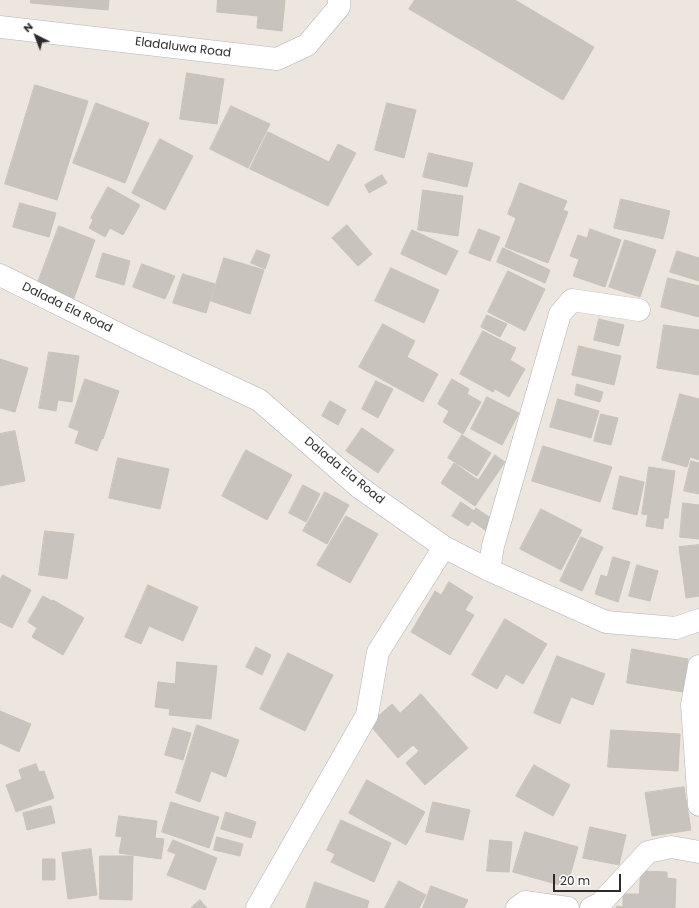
<!DOCTYPE html>
<html>
<head>
<meta charset="utf-8">
<style>
  body { margin:0 }
  #map { position:relative; width:699px; height:908px; overflow:hidden; background:#ede6de; font-family:Poppins,sans-serif }
  canvas { display:block }
  .north { position:absolute; left:16px; top:16px; width:40px; height:40px; -webkit-text-stroke:3px #fff; paint-order:stroke; rotate:318deg; font-size:11px; font-weight:700; line-height:16px; text-align:center; color:#2b2b2b }
  .north::after { content:''; display:block; margin:auto; width:14px; height:18px; background:#2b2b2b; clip-path:polygon(50% 0,100% 100%,50% 72%,0 100%) }
  .scale { position:absolute; left:553px; top:874px; width:68px; height:18px; box-sizing:border-box; border:2px solid #2b2b2b; border-top:0; padding-left:5px; font-size:12px; line-height:14px; white-space:nowrap; color:#2b2b2b; -webkit-text-stroke:3px #fff; paint-order:stroke }
</style>
</head>
<body>
<div id="map">
<canvas width="699" height="908"></canvas>
<div class="north">N</div>
<div class="scale">20 m</div>
</div>
<script>
const c = document.querySelector('canvas').getContext('2d');
c.lineJoin = 'round';
function fill(path, color) {
  c.fillStyle = color;
  c.fill(path, 'evenodd');
}
function trace(path, color, width, dash) {
  c.strokeStyle = color;
  c.lineWidth = width;
  c.lineCap = dash ? 'butt' : 'round';
  c.setLineDash(dash || []);
  c.stroke(path);
}
function write(font, color, halo, rows, align = 'center') {
  c.font = font + ' Poppins,sans-serif';
  c.lineWidth = 3;
  c.setLineDash([]);
  c.textBaseline = 'middle';
  c.strokeStyle = halo;
  c.fillStyle = color;
  for (const [text, x, y, turn = 0] of rows) {
    c.save();
    c.translate(x, y);
    c.rotate((+turn || 0) * Math.PI / 180);
    c.textAlign = isNaN(turn) ? turn : align;
    if (halo) c.strokeText(text, 0, 0);
    c.fillText(text, 0, 0);
    c.restore();
  }
}
const building = new Path2D(`
  M 31,0 L 109,0 L 108,10 L 31,3 Z
  M 218,0 L 285,0 L 282,31 L 257,28 L 258,16 L 217,12 Z
  M 415,0 L 515,0 L 594,47 L 563,100 L 409,9 Z
  M 187,73 L 224,79 L 217,124 L 180,119 Z
  M 35,85 L 88,101 L 57,200 L 5,184 Z
  M 96,103 L 149,123 L 125,183 L 73,163 Z
  M 387,103 L 416,110 L 404,158 L 375,150 Z
  M 231,106 L 270,124 L 248,168 L 210,149 Z
  M 268,132 L 329,162 L 338,144 L 356,153 L 328,206 L 250,169 Z
  M 160,139 L 193,156 L 165,210 L 132,193 Z
  M 429,153 L 473,163 L 467,187 L 423,177 Z
  M 382,175 L 387,183 L 369,193 L 365,185 Z
  M 520,183 L 567,201 L 563,210 L 568,212 L 548,263 L 505,247 L 516,218 L 508,214 Z
  M 108,187 L 140,205 L 123,235 L 110,228 L 105,237 L 89,228 L 93,220 L 91,218 Z
  M 423,190 L 463,196 L 458,236 L 418,230 Z
  M 621,199 L 670,211 L 663,239 L 614,228 Z
  M 20,203 L 56,213 L 49,237 L 13,227 Z
  M 347,225 L 372,254 L 358,266 L 332,238 Z
  M 59,226 L 95,240 L 74,298 L 37,285 Z
  M 479,229 L 500,237 L 490,261 L 469,253 Z
  M 590,229 L 621,240 L 605,287 L 573,276 L 579,259 L 570,256 L 578,235 L 587,238 Z
  M 412,230 L 458,251 L 446,275 L 401,254 Z
  M 625,240 L 656,250 L 640,297 L 609,287 Z
  M 503,248 L 550,270 L 545,283 L 497,262 Z
  M 257,250 L 270,255 L 265,269 L 251,263 Z
  M 677,251 L 699,258 L 699,281 L 670,272 Z
  M 103,253 L 130,261 L 124,285 L 96,277 Z
  M 224,258 L 264,270 L 250,314 L 211,301 Z
  M 142,264 L 175,276 L 165,299 L 133,287 Z
  M 391,268 L 439,290 L 424,323 L 375,301 Z
  M 508,271 L 545,289 L 525,331 L 488,312 Z
  M 183,274 L 215,284 L 206,313 L 173,303 Z
  M 668,278 L 699,286 L 699,317 L 661,307 Z
  M 487,315 L 507,324 L 500,337 L 481,327 Z
  M 599,319 L 624,325 L 619,346 L 594,340 Z
  M 383,324 L 415,341 L 407,357 L 438,374 L 423,402 L 359,367 Z
  M 664,325 L 699,330 L 699,375 L 657,368 Z
  M 483,331 L 516,348 L 510,360 L 525,369 L 509,397 L 495,389 L 493,392 L 460,374 Z
  M 579,346 L 621,356 L 614,385 L 572,375 Z
  M 49,352 L 79,356 L 72,402 L 58,400 L 56,411 L 39,408 Z
  M 0,359 L 28,368 L 15,412 L 0,408 Z
  M 85,379 L 119,391 L 103,439 L 102,438 L 97,451 L 75,443 L 79,431 L 69,427 Z
  M 452,379 L 469,389 L 467,394 L 481,402 L 463,434 L 443,422 L 449,411 L 438,404 Z
  M 376,381 L 393,389 L 378,418 L 362,409 Z
  M 577,384 L 603,392 L 600,402 L 575,395 Z
  M 680,394 L 699,399 L 699,460 L 690,457 L 687,467 L 662,460 Z
  M 487,397 L 519,413 L 502,445 L 471,429 Z
  M 558,399 L 599,411 L 591,438 L 550,427 Z
  M 330,401 L 346,410 L 338,425 L 322,416 Z
  M 601,414 L 618,418 L 611,445 L 594,441 Z
  M 362,428 L 394,450 L 378,473 L 346,451 Z
  M 15,431 L 25,481 L 0,486 L 0,434 Z
  M 462,435 L 491,453 L 477,476 L 448,458 Z
  M 543,446 L 612,467 L 600,502 L 532,481 Z
  M 246,450 L 292,475 L 267,520 L 222,496 Z
  M 495,455 L 505,462 L 475,506 L 441,483 L 454,463 L 478,480 Z
  M 118,458 L 169,469 L 160,509 L 109,498 Z
  M 691,461 L 699,463 L 699,494 L 684,491 Z
  M 649,467 L 675,471 L 668,518 L 664,518 L 663,529 L 646,526 L 648,515 L 642,514 Z
  M 620,476 L 644,482 L 637,515 L 613,509 Z
  M 303,485 L 320,494 L 306,522 L 289,513 Z
  M 325,492 L 349,505 L 327,544 L 303,531 Z
  M 461,502 L 474,511 L 476,508 L 495,521 L 488,532 L 472,521 L 468,526 L 452,516 Z
  M 683,503 L 699,505 L 699,539 L 680,537 Z
  M 541,509 L 582,530 L 561,570 L 520,549 Z
  M 346,516 L 378,534 L 350,583 L 317,565 Z
  M 45,531 L 74,534 L 67,579 L 39,575 Z
  M 581,537 L 603,547 L 582,591 L 560,581 Z
  M 699,545 L 699,596 L 686,598 L 679,547 Z
  M 613,557 L 630,562 L 618,602 L 595,594 L 601,575 L 607,577 Z
  M 637,565 L 658,571 L 650,601 L 629,596 Z
  M 3,575 L 31,590 L 12,628 L 0,622 L 0,580 Z
  M 449,582 L 473,597 L 465,610 L 474,615 L 450,655 L 411,632 L 435,591 L 441,595 Z
  M 148,585 L 198,607 L 183,641 L 149,626 L 141,644 L 125,637 Z
  M 43,596 L 52,601 L 53,600 L 84,618 L 63,655 L 32,637 L 37,628 L 28,622 Z
  M 505,619 L 547,644 L 523,684 L 506,674 L 497,689 L 472,675 Z
  M 256,647 L 271,655 L 262,675 L 246,667 Z
  M 632,649 L 688,659 L 683,692 L 627,683 Z
  M 288,653 L 333,675 L 305,731 L 260,709 Z
  M 557,656 L 605,674 L 593,705 L 571,697 L 560,724 L 534,713 Z
  M 177,662 L 217,666 L 211,719 L 169,715 L 170,709 L 155,707 L 158,682 L 175,684 Z
  M 421,694 L 468,748 L 425,785 L 406,763 L 419,751 L 413,745 L 398,758 L 369,724 L 392,704 L 400,713 Z
  M 0,711 L 31,724 L 19,752 L 0,743 Z
  M 197,725 L 239,740 L 226,777 L 211,771 L 200,802 L 176,793 Z
  M 173,728 L 191,733 L 183,760 L 165,755 Z
  M 611,730 L 680,734 L 678,771 L 608,767 Z
  M 36,764 L 39,772 L 44,771 L 54,798 L 16,812 L 6,785 L 22,779 L 19,770 Z
  M 534,765 L 570,785 L 553,816 L 516,796 Z
  M 367,780 L 425,812 L 406,845 L 349,813 Z
  M 684,787 L 691,830 L 652,836 L 645,793 Z
  M 171,802 L 219,817 L 209,848 L 162,832 Z
  M 433,802 L 470,810 L 463,840 L 426,832 Z
  M 51,806 L 55,823 L 27,830 L 23,813 Z
  M 226,812 L 256,822 L 251,838 L 221,829 Z
  M 119,816 L 157,821 L 155,838 L 164,839 L 161,859 L 119,853 L 122,837 L 116,836 Z
  M 341,820 L 391,843 L 374,882 L 331,862 L 335,854 L 327,850 Z
  M 590,827 L 626,835 L 619,865 L 583,858 Z
  M 525,832 L 578,847 L 567,887 L 513,872 Z
  M 217,837 L 243,844 L 240,856 L 214,850 Z
  M 173,840 L 217,858 L 205,890 L 167,875 L 176,854 L 168,851 Z
  M 490,840 L 512,842 L 509,872 L 487,871 Z
  M 91,849 L 97,895 L 68,899 L 62,853 Z
  M 100,856 L 133,856 L 132,900 L 100,899 Z
  M 43,859 L 55,859 L 55,880 L 43,880 Z
  M 641,871 L 667,872 L 667,878 L 676,879 L 675,908 L 616,908 L 616,906 L 623,907 L 623,894 L 639,894 Z
  M 399,881 L 426,895 L 419,908 L 385,908 Z
  M 315,882 L 369,901 L 367,908 L 306,908 Z
  M 431,886 L 468,900 L 464,908 L 423,908 Z
  M 200,900 L 207,908 L 191,908 Z`);
const minor = new Path2D(`
  M 0,27 L 277,59 L 307,45 L 339,7 L 339,0
  M 0,275 L 139,344 L 259,400 L 359,487 L 444,547 L 489,570 L 606,622 L 676,628 L 699,620
  M 489,570 L 493,546 L 560,314 L 572,300 L 639,310
  M 699,666 L 692,705 L 699,805
  M 257,908 L 367,715 L 378,652 L 444,547
  M 517,908 L 525,902 L 568,908
  M 591,908 L 601,903 L 648,852 L 671,847 L 699,852`);
const streetNames = [
  ["Eladaluwa Road",183,48,7],
  ["Dalada Ela Road",67,308,26],
  ["Dalada Ela Road",344,471,39]
];
fill(building, '#c8c3bd');
trace(building, '#c8c2b7', 1);
trace(minor, '#b1b4be', 23);
trace(minor, '#fff', 22);
write('12px', '#2b2b2b', '#fff', streetNames);
</script>
</body>
</html>
